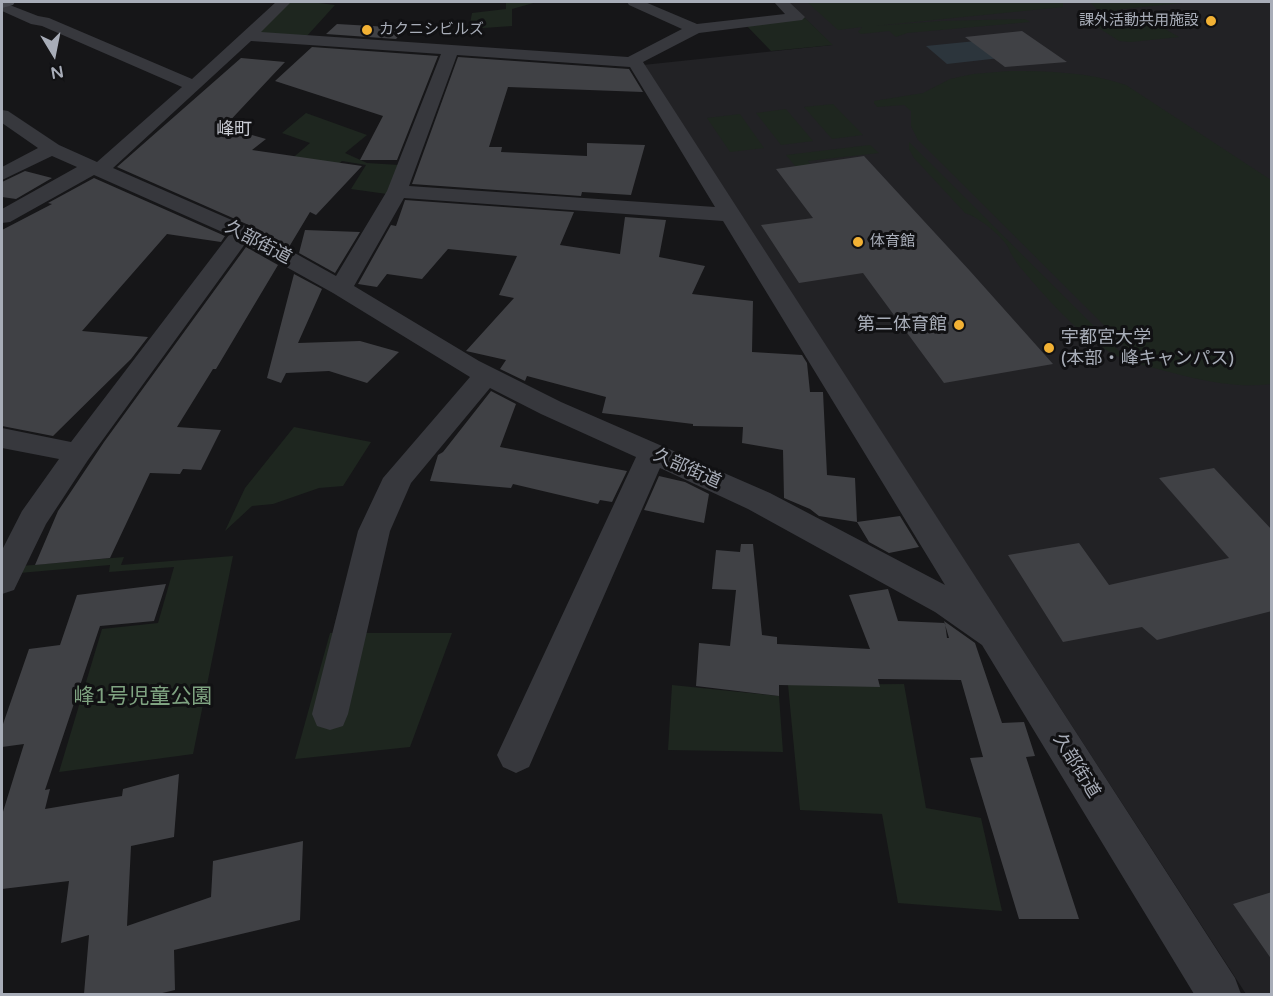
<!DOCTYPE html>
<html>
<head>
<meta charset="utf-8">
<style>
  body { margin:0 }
  #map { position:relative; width:1273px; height:996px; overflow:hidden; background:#161618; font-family:"Varela Round",sans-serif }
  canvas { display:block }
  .frame { position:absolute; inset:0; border:3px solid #a8adb8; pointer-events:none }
  .north { position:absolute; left:24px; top:24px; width:60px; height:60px; -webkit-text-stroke:4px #111113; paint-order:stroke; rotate:170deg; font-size:16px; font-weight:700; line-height:24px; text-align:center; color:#a8adb8 }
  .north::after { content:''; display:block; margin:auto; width:21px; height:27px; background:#a8adb8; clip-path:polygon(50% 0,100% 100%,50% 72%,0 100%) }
</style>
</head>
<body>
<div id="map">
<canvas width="1273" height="996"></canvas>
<div class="frame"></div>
<div class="north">N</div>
</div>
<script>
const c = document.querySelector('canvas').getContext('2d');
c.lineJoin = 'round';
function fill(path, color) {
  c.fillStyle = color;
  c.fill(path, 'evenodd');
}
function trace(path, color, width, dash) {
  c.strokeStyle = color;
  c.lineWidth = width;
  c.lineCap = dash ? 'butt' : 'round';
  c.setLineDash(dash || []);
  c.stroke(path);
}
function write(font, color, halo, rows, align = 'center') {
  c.font = font + ' "Varela Round","Noto Sans JP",sans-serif';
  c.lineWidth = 6;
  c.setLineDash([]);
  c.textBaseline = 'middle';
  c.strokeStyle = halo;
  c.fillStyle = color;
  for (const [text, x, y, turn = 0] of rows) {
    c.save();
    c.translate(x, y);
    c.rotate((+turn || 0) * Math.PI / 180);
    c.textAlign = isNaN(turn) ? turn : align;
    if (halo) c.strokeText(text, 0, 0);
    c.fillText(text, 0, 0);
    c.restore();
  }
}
const built = new Path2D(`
  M 788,2 L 1271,2 L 1271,994 L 1246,994 L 643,65 L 832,45 Z`);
const green = new Path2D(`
  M 288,2 L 311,2 L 335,5 L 306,37 L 261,34 L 258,31 Z
  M 506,2 L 537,2 L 512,9 L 512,26 L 469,29 L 472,13 L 506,9 Z
  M 807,2 L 1063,2 L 1063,7 L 874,26 L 940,21 L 1025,19 L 1030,22 L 907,33 L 896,37 L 889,31 L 861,34 L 858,32 L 862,27 L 838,30 Z
  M 1090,2 L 1192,2 L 1113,10 L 1132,10 L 1179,37 L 1131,42 L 1119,41 L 1085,19 L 1100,12 Z
  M 805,18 L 833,45 L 771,51 L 745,24 Z
  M 1009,71 C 1049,71 1088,72 1126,85 L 1271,180 L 1271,384 C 1226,390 1179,374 1135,363 L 1141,362 L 918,140 L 911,126 L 911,111 L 904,105 L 877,107 L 874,103 L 874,101 L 923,93 L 950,79 L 973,74 Z
  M 833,104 L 863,135 L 832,139 L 804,107 Z
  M 786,109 L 813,141 L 781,145 L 756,113 Z
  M 306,113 L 367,135 L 345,153 L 367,163 L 399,165 L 387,194 L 351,189 L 366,165 L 342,161 L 306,190 L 267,180 L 310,143 L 282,133 Z
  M 740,114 L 764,148 L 730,152 L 707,118 Z
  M 909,142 L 1130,362 C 1085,344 1050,302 1019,266 C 1014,259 1011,254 1008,247 C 1001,235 978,217 965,213 L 914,158 L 909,149 Z
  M 870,145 L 879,153 L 808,161 L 849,209 L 833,212 L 786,155 Z
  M 294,427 L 371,442 L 343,486 L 319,488 L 273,504 L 252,506 L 225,531 L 245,488 Z
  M 233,556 L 193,754 L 59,772 L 102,629 L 158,623 L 174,567 L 109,572 L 110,565 L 8,574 L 10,567 L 124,557 L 121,565 Z
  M 330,633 L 452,633 L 410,747 L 295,759 Z
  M 904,684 L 926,808 L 981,818 L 1002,911 L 898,903 L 882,814 L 800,810 L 788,685 Z
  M 672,685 L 779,696 L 783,752 L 668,750 Z`);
const water = new Path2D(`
  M 986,40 L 1009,57 L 947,64 L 926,46 Z`);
const building = new Path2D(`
  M 337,24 L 406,28 L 396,39 L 326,34 Z
  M 1022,31 L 1067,62 L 1005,67 L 965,37 Z
  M 312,47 L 438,56 L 397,160 L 360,160 L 383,116 L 275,81 Z
  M 458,57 L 629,69 L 643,92 L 508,87 L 489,147 L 502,147 L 501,152 L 587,156 L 587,143 L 645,145 L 631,195 L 582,192 L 581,196 L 412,184 Z
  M 241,58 L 285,62 L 224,127 L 266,139 L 252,150 L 362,166 L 316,215 L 310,212 L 289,247 L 251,226 L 117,167 Z
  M 864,156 L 970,271 L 1053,364 L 944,383 L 863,273 L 799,283 L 761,225 L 813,218 L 776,169 Z
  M 25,171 L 52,178 L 16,199 L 2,197 L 2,182 Z
  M 94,178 L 225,236 L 221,242 L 167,234 L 82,331 L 148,337 L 131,359 L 53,436 L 2,426 L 2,230 L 52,204 L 48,203 Z
  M 405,200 L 574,212 L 560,245 L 620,254 L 625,217 L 666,220 L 659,257 L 705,266 L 692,294 L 753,301 L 752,352 L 802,355 L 807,363 L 810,392 L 823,392 L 827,475 L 855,478 L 857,522 L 819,516 L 810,509 L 784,498 L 783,450 L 742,443 L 743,427 L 693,426 L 693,424 L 602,413 L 606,397 L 527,376 L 525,381 L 500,369 L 506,360 L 466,351 L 514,298 L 499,295 L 517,256 L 448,249 L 422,279 L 387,274 L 377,287 L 358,284 L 391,225 L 396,226 Z
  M 305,230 L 360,232 L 335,273 L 299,253 Z
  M 246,247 L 278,265 L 216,369 L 213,369 L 177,427 L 221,430 L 201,470 L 183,469 L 180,474 L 150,473 L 110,558 L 35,565 L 58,511 L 104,442 Z
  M 294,274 L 322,289 L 298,343 L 360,341 L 399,352 L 367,383 L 329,371 L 286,373 L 281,383 L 267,378 Z
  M 491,391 L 516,404 L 500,447 L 627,471 L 612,502 L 600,500 L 598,504 L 513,484 L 511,488 L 430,481 L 438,455 L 443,452 Z
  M 1214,468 L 1272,530 L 1272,611 L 1157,640 L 1142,627 L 1063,642 L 1008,555 L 1079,543 L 1109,585 L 1229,558 L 1159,478 Z
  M 659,476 L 685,482 L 709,494 L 704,523 L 644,510 Z
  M 900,516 L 919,547 L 889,553 L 869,542 L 857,522 Z
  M 741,544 L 753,544 L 762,635 L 777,637 L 777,644 L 870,649 L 849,595 L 888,589 L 898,621 L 945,623 L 947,638 L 949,638 L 944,621 L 975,643 L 1002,723 L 1024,722 L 1035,756 L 1026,757 L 1079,919 L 1019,919 L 970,758 L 983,757 L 961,680 L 878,679 L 880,687 L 779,685 L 779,696 L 696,686 L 699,643 L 730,646 L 736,590 L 712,589 L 716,550 L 740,552 Z
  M 166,584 L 154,621 L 100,626 L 45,790 L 50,789 L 45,809 L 122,796 L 123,789 L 179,774 L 174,837 L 131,846 L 127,926 L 211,897 L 213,861 L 303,841 L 300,920 L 174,950 L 175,990 L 158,994 L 84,994 L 89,935 L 61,943 L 69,881 L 2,889 L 2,815 L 24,744 L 2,747 L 2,727 L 29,649 L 60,645 L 77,595 Z
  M 1272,892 L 1272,960 L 1233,904 Z`);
const street = new Path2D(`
  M 2,2 L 38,16 L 49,18 L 192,79 L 276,2 L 291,2 L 261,32 L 628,57 L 682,29 L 629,5 L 627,2 L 645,2 L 697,24 L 785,14 L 774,2 L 789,2 L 805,17 L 802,20 L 699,33 L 643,62 C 839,366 1037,672 1235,978 L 1241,994 L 1194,994 L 982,645 L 935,612 L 748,509 L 660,468 L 529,767 L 516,773 L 503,767 L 497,755 L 636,457 L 541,414 L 490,388 L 411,483 L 390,531 L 348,714 L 343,726 L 330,730 L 317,726 L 312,714 L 358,531 L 383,478 L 470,377 L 333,293 L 245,244 L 88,460 L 46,524 L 14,590 L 2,594 L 2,550 L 22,511 L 59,459 L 2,448 L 2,428 L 71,442 L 229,235 L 94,175 L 10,222 L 2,223 L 2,209 L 77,167 L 52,156 L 2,180 L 2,167 L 38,148 L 2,123 L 2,110 L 8,111 L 59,145 L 97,162 L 182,87 L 42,26 L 31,24 L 2,11 ZM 251,41 L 441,54 L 387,191 L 336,276 L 250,228 L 113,168 ZM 457,55 L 630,67 L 715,207 L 409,186 ZM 404,198 L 723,221 L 945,585 L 770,493 L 561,402 L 479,361 L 354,286 Z`);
const secondary = new Path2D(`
  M 2,2 L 15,2 L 13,5 L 2,8 Z`);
const markers = [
  [1211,21,6,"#f2b134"],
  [367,30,6,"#f2b134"],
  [858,242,6,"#f2b134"],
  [959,325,6,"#f2b134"],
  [1049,348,6,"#f2b134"]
];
const farPoinames = [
  ["課外活動共用施設",1199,21,"right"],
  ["カクニシビルズ",379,30],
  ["体育館",870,242]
];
const farQuarternames = [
  ["峰町",234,130]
];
const streetNames = [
  ["久部街道",258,243,28],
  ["久部街道",687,469,24],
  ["久部街道",1076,766,58]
];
const poiNames = [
  ["第二体育館",947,325],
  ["宇都宮大学",1061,338,"left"],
  ["(本部・峰キャンパス)",1061,359,"left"]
];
const nearParknames = [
  ["峰1号児童公園",143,697]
];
fill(built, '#222225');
fill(green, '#1e261f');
fill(water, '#2c353c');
fill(building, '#404145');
fill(street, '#37383d');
fill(secondary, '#45474d');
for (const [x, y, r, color] of markers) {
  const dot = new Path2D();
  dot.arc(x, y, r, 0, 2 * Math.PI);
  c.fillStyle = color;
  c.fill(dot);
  trace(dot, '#111113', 2);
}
write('15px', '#a8adb8', '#111113', farPoinames, 'left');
write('18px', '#c9ccd4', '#111113', farQuarternames);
write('18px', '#a8adb8', '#111113', streetNames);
write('18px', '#a8adb8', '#111113', poiNames, 'right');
write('21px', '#7fa381', '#111113', nearParknames);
</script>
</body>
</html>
